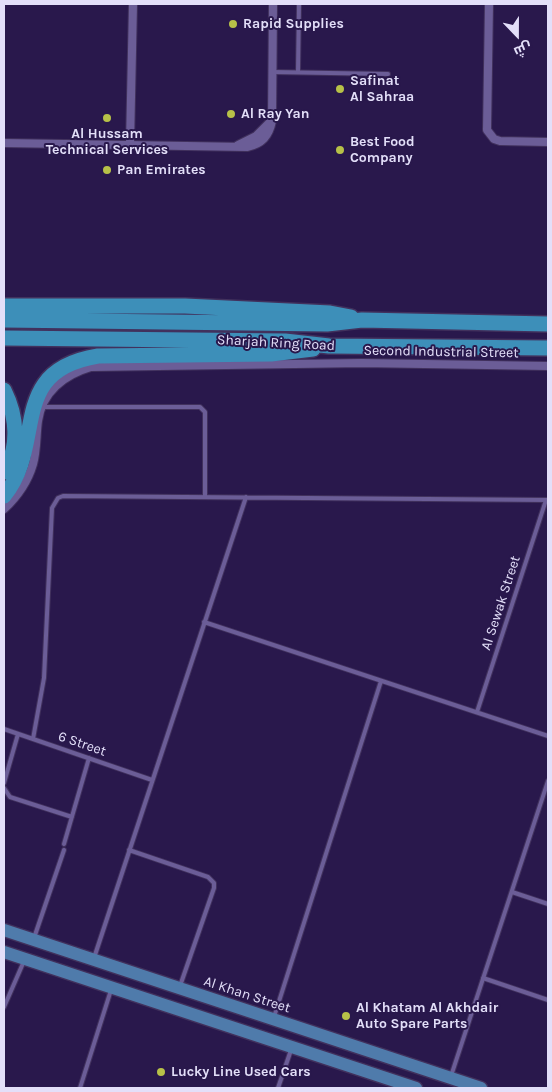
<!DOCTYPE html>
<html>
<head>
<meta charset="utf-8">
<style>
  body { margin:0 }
  #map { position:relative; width:552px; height:1092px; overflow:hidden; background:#29184c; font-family:Karla,Cairo,sans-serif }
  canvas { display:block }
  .frame { position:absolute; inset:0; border:5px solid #e3dff9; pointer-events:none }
  .north { position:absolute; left:492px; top:10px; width:50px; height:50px; -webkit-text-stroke:4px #29184c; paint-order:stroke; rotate:158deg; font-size:14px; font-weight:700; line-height:20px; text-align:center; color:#e3dff9 }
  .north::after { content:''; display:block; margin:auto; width:18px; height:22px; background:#e3dff9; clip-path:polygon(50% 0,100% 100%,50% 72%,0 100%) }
</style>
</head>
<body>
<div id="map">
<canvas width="552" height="1092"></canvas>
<div class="frame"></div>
<div class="north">ش</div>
</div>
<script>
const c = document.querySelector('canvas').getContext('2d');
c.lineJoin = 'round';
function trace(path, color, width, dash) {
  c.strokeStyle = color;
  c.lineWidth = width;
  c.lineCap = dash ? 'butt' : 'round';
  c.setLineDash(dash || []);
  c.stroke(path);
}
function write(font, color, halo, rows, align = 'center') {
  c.font = font + ' Karla,sans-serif';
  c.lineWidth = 4;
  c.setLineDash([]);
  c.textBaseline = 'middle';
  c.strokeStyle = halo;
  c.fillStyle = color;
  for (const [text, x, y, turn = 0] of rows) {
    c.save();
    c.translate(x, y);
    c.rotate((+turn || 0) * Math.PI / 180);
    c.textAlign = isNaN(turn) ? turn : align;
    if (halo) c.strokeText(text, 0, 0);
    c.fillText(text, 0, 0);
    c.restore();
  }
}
const service = new Path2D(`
  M 272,72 L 388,74
  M 298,72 L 299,4
  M 42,407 L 200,407 L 205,412 L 205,496
  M 204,622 L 548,736
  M 477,712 L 546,500
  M 4,729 L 152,780
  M 33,739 L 44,678 L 52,508 L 58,498 L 63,496 L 548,500
  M 4,783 L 18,734
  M 4,788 L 10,797 L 72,817
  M 64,844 L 89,758
  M 129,850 L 208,877 L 214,883 L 214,888 L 180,986
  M 512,892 L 548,904
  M 34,938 L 64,850
  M 94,958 L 246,497
  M 483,978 L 548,1000
  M 4,1007 L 24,961
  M 274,1017 L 381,681
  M 451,1076 L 548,781
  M 80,1088 L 111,990
  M 278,1088 L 291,1050`);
const minor = new Path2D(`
  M 489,4 L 487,130 L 494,139 L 500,141 L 548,142
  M 4,143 L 247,147 C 262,144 269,136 272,121 L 273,4
  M 130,144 L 133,4
  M 238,145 L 256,136 L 270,122
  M 4,509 C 17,497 28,481 33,464 C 37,450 36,435 38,421 C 42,392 64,375 91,367 L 362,363 L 548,366`);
const primary = new Path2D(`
  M 4,930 L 481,1088
  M 4,952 L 416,1088`);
const motorway = new Path2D(`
  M 4,306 L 185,306 L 330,313 L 351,317
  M 4,320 L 327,324 L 362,320 L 548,324
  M 4,338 L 285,341 L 329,346 L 548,348
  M 4,390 C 17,416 20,447 4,472
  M 4,496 C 47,443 6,371 98,356 L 271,354 L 313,349`);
const markers = [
  [233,24,5,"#b7c148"],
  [340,89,5,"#b7c148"],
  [231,114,5,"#b7c148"],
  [107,118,5,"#b7c148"],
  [340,150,5,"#b7c148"],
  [107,170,5,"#b7c148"],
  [346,1016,5,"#b7c148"],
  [161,1072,5,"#b7c148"]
];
const poiNames = [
  ["Rapid Supplies",243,24],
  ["Safinat",350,81],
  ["Al Sahraa",350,97],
  ["Al Ray Yan",241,114],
  ["Al Hussam",107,134,"center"],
  ["Technical Services",107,150,"center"],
  ["Best Food",350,142],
  ["Company",350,158],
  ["Pan Emirates",117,170],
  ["Al Khatam Al Akhdair",356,1008],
  ["Auto Spare Parts",356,1024],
  ["Lucky Line Used Cars",171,1072]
];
const streetNames = [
  ["Sharjah Ring Road",276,343,3],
  ["Second Industrial Street",441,352,1],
  ["Al Sewak Street",501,603,-72],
  ["6 Street",82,744,19],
  ["Al Khan Street",247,995,18]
];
trace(service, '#41315d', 6);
trace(minor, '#41315d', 10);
trace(primary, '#41315d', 15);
trace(motorway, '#41315d', 18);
trace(service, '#6b5d97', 4);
trace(minor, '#6b5d97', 8);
trace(primary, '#4f7bab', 12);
trace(motorway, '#3d8fb9', 15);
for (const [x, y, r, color] of markers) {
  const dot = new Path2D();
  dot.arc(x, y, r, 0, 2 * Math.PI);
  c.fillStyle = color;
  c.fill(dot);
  trace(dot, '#29184c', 2);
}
write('bold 14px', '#e3dff9', '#29184c', poiNames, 'left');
write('14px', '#e3dff9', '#29184c', streetNames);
</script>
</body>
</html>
